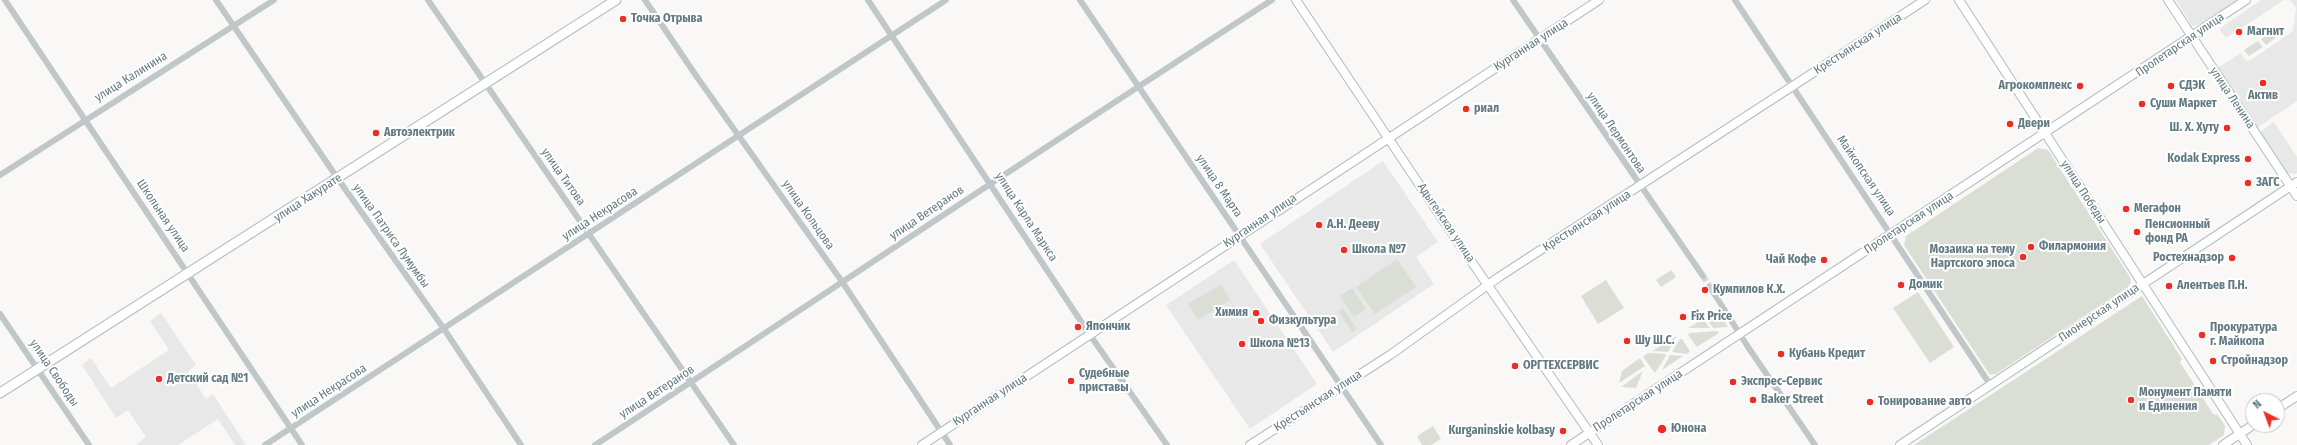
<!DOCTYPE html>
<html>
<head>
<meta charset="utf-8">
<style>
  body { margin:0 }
  #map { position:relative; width:2297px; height:445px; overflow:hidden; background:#f9f8f6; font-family:"Fira Sans Condensed",sans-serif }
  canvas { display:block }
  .north { position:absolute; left:2245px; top:393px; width:40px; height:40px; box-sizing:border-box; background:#fff; border:1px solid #c0cacd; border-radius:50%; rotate:318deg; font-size:11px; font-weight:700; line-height:16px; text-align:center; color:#627a83 }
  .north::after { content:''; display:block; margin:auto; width:14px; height:18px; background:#ec2d24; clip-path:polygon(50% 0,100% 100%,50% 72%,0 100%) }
</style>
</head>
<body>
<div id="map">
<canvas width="2297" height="445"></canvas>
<div class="north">N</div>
</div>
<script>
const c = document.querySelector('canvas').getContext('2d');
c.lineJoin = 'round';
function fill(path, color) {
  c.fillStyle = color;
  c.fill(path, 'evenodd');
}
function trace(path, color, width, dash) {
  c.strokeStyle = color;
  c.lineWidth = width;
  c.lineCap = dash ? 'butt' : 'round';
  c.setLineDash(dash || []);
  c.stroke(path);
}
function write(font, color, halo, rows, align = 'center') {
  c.font = font + ' "Fira Sans Condensed",sans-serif';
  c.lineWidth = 4;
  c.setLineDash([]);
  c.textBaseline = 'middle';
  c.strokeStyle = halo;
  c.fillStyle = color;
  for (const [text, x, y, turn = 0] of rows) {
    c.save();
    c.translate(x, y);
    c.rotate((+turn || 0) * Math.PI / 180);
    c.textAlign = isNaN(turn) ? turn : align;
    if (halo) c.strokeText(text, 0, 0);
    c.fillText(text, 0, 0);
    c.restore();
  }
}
const built = new Path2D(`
  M 2176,0 L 2238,0 L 2204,23 L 2192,26 Z
  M 2261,0 L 2284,0 L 2226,38 L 2219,29 Z
  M 2290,0 L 2297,0 L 2297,101 L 2257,128 L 2218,68 L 2241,53 L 2246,61 L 2251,60 L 2293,31 L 2296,8 Z
  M 2274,122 L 2297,157 L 2297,173 L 2295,174 L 2287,173 L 2260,132 Z
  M 1383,161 L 1438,242 L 1416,257 L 1434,284 L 1333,352 L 1260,244 Z
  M 1234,260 L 1317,384 L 1250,429 L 1166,305 Z
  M 161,313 L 196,365 L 188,371 L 206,399 L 213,394 L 246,445 L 235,445 L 218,419 L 178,445 L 136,445 L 146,437 L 128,410 L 116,418 L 82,365 L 91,358 L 111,388 L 169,350 L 150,321 Z`);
const green = new Path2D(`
  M 2274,30 L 2278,36 L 2266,45 L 2261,39 Z
  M 2258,41 L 2263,47 L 2249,56 L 2244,50 Z
  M 2038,148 L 2048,150 L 2130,277 L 2131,282 L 2128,287 L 1996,374 L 1990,375 L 1904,245 L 1906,236 Z
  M 1397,259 L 1416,287 L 1375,314 L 1356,287 Z
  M 1671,270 L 1676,277 L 1661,287 L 1656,280 Z
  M 1606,280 L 1624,308 L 1598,324 L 1581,296 Z
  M 1221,284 L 1230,300 L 1198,320 L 1188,304 Z
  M 1352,288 L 1366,309 L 1354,317 L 1340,296 Z
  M 1918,292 L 1954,347 L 1930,363 L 1893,308 Z
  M 2142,296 L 2182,359 L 2180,362 L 2213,414 L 2218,415 L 2225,426 L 2224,435 L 2209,445 L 1914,445 Z
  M 1343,308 L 1357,329 L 1352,332 L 1338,311 Z
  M 1717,310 L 1728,327 L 1713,328 L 1706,318 Z
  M 1703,319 L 1710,328 L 1688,328 Z
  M 1717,331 L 1719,333 L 1697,347 L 1688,335 L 1690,333 Z
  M 1677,336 L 1668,352 L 1652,351 Z
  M 1680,339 L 1682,339 L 1690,351 L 1687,354 L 1672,352 Z
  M 1648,353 L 1665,354 L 1666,356 L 1655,373 L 1643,357 Z
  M 1670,355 L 1683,356 L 1662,370 Z
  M 1640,358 L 1645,366 L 1619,383 L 1622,371 Z
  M 1643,371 L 1636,388 L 1621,387 Z
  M 1433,426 L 1441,439 L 1431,445 L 1422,445 L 1417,436 Z`);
const streetTunnel = new Path2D(`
  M 1703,276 L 1710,287`);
const street = new Path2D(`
  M 5,0 L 302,445
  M 216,0 L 338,179 L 444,329 L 521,445
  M 428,0 L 734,445
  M 645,0 L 697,77 L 843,283 L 950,445
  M 868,0 L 1090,335 L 1167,445
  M 1080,0 L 1381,445
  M 1513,0 L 1703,276
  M 1735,0 L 1991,386
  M 0,175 L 274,0
  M 1710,287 L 1748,347 L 1815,445
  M 0,314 L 89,445
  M 265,445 L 946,0
  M 595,445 C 821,297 1045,146 1272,0`);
const secondary = new Path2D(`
  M 1296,0 L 1449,229 L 1598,445
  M 1959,0 L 2247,445
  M 2168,0 L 2297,196
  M 2277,409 L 2297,396
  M 922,445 L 1599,0
  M 1250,445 L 1390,355 L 1499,277 L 1925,0
  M 1571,445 L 2246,0
  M 1900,445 L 2297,182
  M 2223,445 L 2253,425`);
const primary = new Path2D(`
  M 0,393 L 616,0`);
const markers = [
  [623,19,4,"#ec2d24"],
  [2239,32,4,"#ec2d24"],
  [2263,83,4,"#ec2d24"],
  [2080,86,4,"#ec2d24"],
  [2171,86,4,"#ec2d24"],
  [2142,104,4,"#ec2d24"],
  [1466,109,4,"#ec2d24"],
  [2010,124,4,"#ec2d24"],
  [2227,128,4,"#ec2d24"],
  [376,133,4,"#ec2d24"],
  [2248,159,4,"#ec2d24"],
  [2248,183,4,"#ec2d24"],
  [2126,209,4,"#ec2d24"],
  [1319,225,4,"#ec2d24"],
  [2137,232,4,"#ec2d24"],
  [2031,247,4,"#ec2d24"],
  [1344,250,4,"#ec2d24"],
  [2023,257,4,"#ec2d24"],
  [2232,258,4,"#ec2d24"],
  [1824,260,4,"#ec2d24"],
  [1901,285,4,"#ec2d24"],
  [2169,286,4,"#ec2d24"],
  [1705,290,4,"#ec2d24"],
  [1256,313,4,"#ec2d24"],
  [1683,317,4,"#ec2d24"],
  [1261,321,4,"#ec2d24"],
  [1078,327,4,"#ec2d24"],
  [2202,335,4,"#ec2d24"],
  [1627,341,4,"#ec2d24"],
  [1242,344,4,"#ec2d24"],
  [1781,354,4,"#ec2d24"],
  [2213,361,4,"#ec2d24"],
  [1515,366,4,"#ec2d24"],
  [159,379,4,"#ec2d24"],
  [1071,381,4,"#ec2d24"],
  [1733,382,4,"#ec2d24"],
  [1753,400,4,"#ec2d24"],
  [2131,400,4,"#ec2d24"],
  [1870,402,4,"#ec2d24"],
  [1662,429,5,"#ec2d24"],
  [1563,431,4,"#ec2d24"]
];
const poiNames = [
  ["Точка Отрыва",631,19],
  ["Магнит",2247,32],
  ["Агрокомплекс",2072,86,"right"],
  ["СДЭК",2179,86],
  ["Актив",2263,96,"center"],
  ["Суши Маркет",2150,104],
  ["риал",1474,109],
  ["Двери",2018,124],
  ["Ш. Х. Хуту",2219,128,"right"],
  ["Автоэлектрик",384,133],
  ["Kodak Express",2240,159,"right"],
  ["ЗАГС",2256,183],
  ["Мегафон",2134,209],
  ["А.Н. Дееву",1327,225],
  ["Пенсионный",2145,225],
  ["фонд РА",2145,239],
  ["Филармония",2039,247],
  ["Школа №7",1352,250],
  ["Мозаика на тему",2015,250,"right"],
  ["Нартского эпоса",2015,264,"right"],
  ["Ростехнадзор",2224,258,"right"],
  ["Чай Кофе",1816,260,"right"],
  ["Домик",1909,285],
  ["Алентьев П.Н.",2177,286],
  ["Кумпилов К.Х.",1713,290],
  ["Химия",1248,313,"right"],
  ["Fix Price",1691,317],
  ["Физкультура",1269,321],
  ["Япончик",1086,327],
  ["Прокуратура",2210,328],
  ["г. Майкопа",2210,342],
  ["Шу Ш.С.",1635,341],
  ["Школа №13",1250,344],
  ["Кубань Кредит",1789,354],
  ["Стройнадзор",2221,361],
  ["ОРГТЕХСЕРВИС",1523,366],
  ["Судебные",1079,374],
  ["приставы",1079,388],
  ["Детский сад №1",167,379],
  ["Экспрес-Сервис",1741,382],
  ["Монумент Памяти",2139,393],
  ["и Единения",2139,407],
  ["Baker Street",1761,400],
  ["Тонирование авто",1878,402],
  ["Юнона",1671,429],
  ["Kurganinskie kolbasy",1555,431,"right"]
];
const streetNames = [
  ["Крестьянская улица",1858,44,-33],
  ["Курганная улица",1531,45,-33],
  ["Пролетарская улица",2180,45,-34],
  ["улица Калинина",131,77,-32],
  ["улица Ленина",2232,98,56],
  ["улица Лермонтова",1616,133,56],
  ["Майкопская улица",1866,176,56],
  ["улица Титова",563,177,55],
  ["улица 8 Марта",1219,186,56],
  ["улица Победы",2083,192,57],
  ["улица Хакурате",308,198,-33],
  ["улица Ветеранов",927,213,-34],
  ["улица Некрасова",600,214,-33],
  ["улица Кольцова",808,215,55],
  ["Школьная улица",163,216,56],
  ["улица Карла Маркса",1026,217,57],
  ["Курганная улица",1260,221,-34],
  ["Крестьянская улица",1587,221,-33],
  ["Адыгейская улица",1446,223,56],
  ["Пролетарская улица",1909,223,-33],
  ["улица Патриса Лумумбы",391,236,55],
  ["Пионерская улица",2099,313,-34],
  ["улица Свободы",54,373,56],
  ["улица Некрасова",329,391,-33],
  ["улица Ветеранов",657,392,-33],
  ["Курганная улица",990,400,-33],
  ["Крестьянская улица",1318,401,-33],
  ["Пролетарская улица",1638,401,-33]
];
fill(built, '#e7e8e7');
fill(green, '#daded5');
trace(streetTunnel, '#d3d8d9', 6, [6, 3]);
trace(secondary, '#b2bbbe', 10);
trace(primary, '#b3bbbe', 11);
trace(street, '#bfc7c9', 6);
trace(secondary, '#fff', 8);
trace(primary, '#fff', 9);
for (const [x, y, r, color] of markers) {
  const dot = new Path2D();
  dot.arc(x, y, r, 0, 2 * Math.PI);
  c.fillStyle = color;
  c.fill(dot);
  trace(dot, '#fff', 1.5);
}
write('bold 12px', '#627a83', '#fff', poiNames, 'left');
write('12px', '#627a83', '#fff', streetNames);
</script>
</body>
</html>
